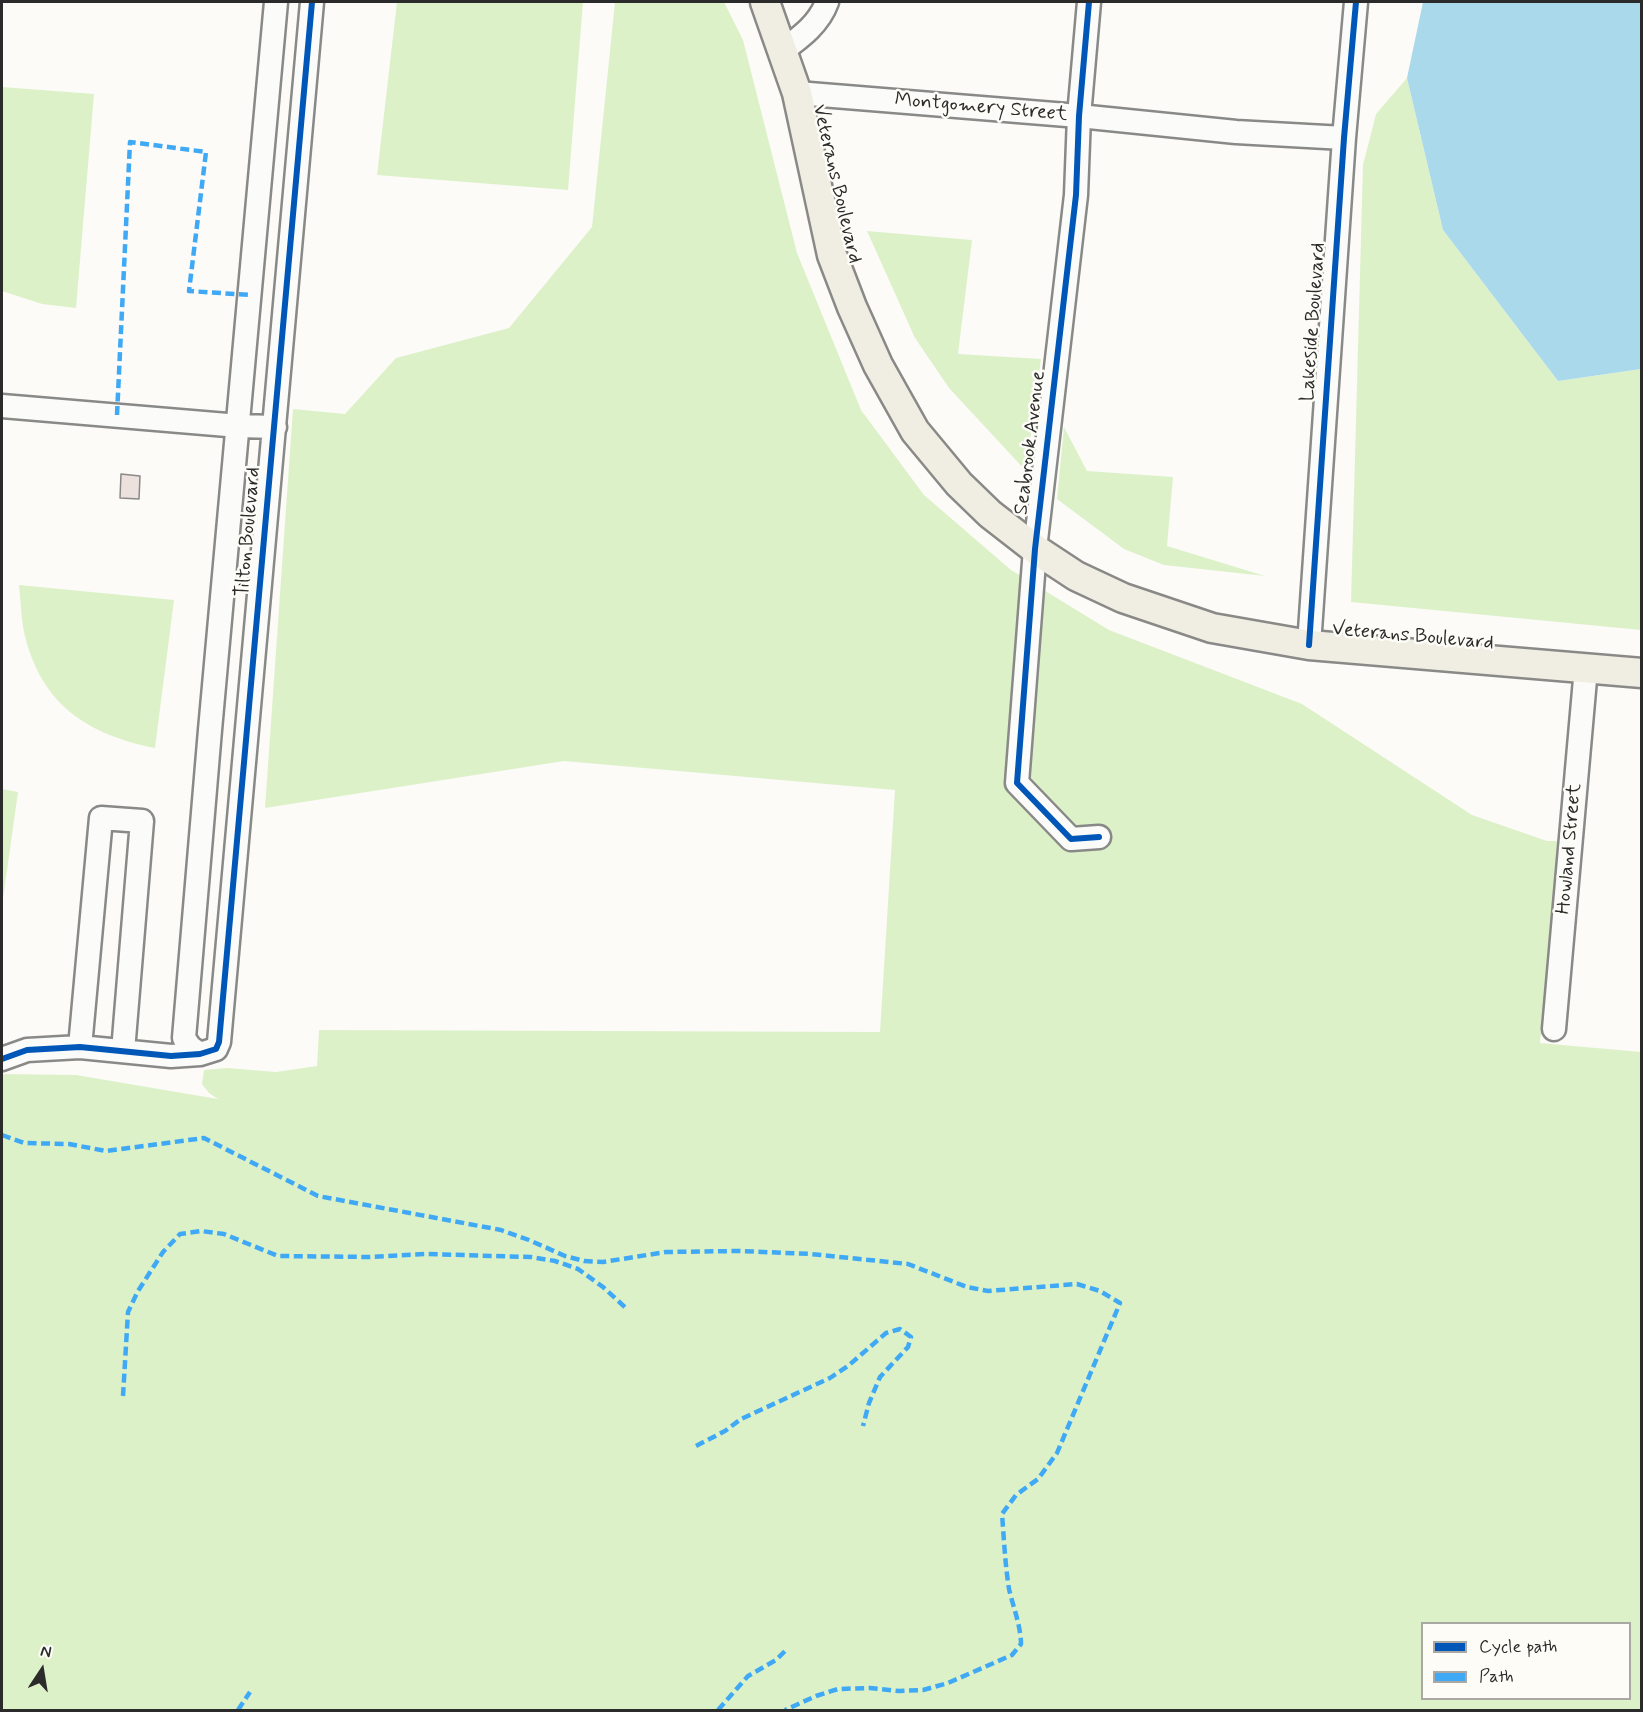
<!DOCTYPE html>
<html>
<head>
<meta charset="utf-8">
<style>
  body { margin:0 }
  #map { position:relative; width:1643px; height:1712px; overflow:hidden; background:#fcfbf8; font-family:Mynerve,sans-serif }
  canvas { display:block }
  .frame { position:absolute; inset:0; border:3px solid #2b2b2b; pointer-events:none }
  .legend { position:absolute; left:1421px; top:1622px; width:210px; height:78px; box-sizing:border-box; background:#fdfcf7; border:2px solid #a9a8a5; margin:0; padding:8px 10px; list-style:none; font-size:18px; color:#2b2b2b }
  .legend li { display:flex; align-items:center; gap:12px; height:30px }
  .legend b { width:30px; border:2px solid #a9a8a5 }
  .north { position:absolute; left:12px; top:1640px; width:60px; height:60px; -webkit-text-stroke:4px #fdfcf7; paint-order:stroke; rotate:12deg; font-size:16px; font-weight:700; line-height:24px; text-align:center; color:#2b2b2b }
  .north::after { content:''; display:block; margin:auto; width:21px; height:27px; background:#2b2b2b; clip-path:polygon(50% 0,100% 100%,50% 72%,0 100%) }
</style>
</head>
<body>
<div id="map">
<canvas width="1643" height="1712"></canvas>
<div class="frame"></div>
<ul class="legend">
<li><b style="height:8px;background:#0057b8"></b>Cycle path</li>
<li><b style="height:8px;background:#3fa9f5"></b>Path</li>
</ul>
<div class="north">N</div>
</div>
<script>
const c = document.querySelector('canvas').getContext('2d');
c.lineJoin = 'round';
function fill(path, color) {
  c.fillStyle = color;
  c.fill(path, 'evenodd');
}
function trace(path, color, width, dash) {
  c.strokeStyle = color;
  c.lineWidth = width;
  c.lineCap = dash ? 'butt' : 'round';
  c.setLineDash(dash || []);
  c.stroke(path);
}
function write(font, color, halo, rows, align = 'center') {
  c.font = font + ' Mynerve,sans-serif';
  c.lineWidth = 5;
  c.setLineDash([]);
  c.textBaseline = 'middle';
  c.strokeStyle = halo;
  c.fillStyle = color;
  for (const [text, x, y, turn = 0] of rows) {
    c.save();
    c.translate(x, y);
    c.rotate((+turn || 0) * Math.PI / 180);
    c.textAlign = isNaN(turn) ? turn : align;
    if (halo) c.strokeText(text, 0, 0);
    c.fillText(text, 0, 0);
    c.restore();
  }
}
const green = new Path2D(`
  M 397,2 L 583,2 L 568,190 L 377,175 Z
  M 615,2 L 724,2 L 743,40 L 797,253 L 861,410 L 924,495 L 1011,570 L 1109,630 L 1302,704 L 1472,815 L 1547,841 L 1559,841 L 1540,1043 L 1641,1052 L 1641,1710 L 2,1710 L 2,1074 L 76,1075 L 218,1099 L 209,1093 L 202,1084 L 204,1070 L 227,1068 L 276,1072 L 317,1066 L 319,1030 L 880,1032 L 895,790 L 564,761 L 265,808 L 293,409 L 345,414 L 396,358 L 509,328 L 592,227 ZM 1422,1624 L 1630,1624 L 1630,1698 L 1422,1698 Z
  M 1407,78 L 1443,230 L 1558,381 L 1641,369 L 1641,630 L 1351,602 L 1363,165 L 1376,114 Z
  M 2,87 L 94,94 L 76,308 L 42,304 L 2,291 Z
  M 867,231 L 972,240 L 958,354 L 1041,359 L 1026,471 L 949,388 L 915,338 Z
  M 1064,427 L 1087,471 L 1173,477 L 1167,546 L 1265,576 L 1164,565 L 1124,549 L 1057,499 Z
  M 19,585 L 174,600 L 155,748 C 90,735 44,707 26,640 C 21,623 21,603 19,585 Z
  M 2,789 L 18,792 L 2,906 Z`);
const water = new Path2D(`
  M 1423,2 L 1641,2 L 1641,369 L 1558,381 L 1443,230 L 1407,78 Z`);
const building = new Path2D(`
  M 121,474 L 140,476 L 139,499 L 120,498 Z`);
const minor = new Path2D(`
  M 1089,2 L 1079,116 L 1076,195 L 1035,549 L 1017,783 L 1071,839 L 1099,837
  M 782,51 C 801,37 819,24 827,2
  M 797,93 L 1079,116 L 1236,132 L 1344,138
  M 2,406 L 239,426 L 275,427
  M 1309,645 L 1344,138 L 1356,2
  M 1554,1029 L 1586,668
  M 80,1047 L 101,818 L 142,821 L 123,1051
  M 200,1054 L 190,1047 L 184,1038 L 210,730 L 276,2
  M 2,1059 L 27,1050 L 80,1047 L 171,1056 L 200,1054 L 216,1049 L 219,1042 L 312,2`);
const major = new Path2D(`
  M 765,2 L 797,93 L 832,255 L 852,307 L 878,365 L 915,431 L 959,484 L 990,514 L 1035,549 L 1076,576 L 1123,598 L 1212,628 L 1309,645 L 1642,673`);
const quiet = new Path2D(`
  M 117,415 L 130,142 L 206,152 L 189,291 L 250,295
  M 2,1135 L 24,1143 L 69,1144 L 106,1151 L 204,1138 L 318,1196 L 501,1230 L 529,1240 L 565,1256 L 584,1261 L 603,1262 L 666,1252 L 739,1251 L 811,1254 L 908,1264 L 967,1287 L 988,1291 L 1077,1284 L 1100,1291 L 1120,1303 L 1057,1453 L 1038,1479 L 1016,1495 L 1002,1514 C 1004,1539 1005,1564 1009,1589 C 1013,1606 1021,1627 1021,1644 L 1012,1655 L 948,1683 L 923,1690 L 899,1691 L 870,1688 L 838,1689 L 816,1696 L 785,1710
  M 123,1396 L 128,1312 L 138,1291 L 163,1252 L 180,1234 L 201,1231 L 224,1234 L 278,1256 L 370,1257 L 425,1254 L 531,1257 L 555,1261 L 578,1269 L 603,1287 L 627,1309
  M 696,1446 L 725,1431 L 741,1419 L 830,1378 L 848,1366 L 886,1333 L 900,1329 L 911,1337 L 908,1347 L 880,1377 L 869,1403 L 863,1426
  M 238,1710 L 250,1692
  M 718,1710 L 748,1676 L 776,1660 L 786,1650`);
const cycleway = new Path2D(`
  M 1089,2 L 1079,116 L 1076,195 L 1035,549 L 1017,783 L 1071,839 L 1099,837
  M 1309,645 L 1344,138 L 1356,2
  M 2,1059 L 27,1050 L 80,1047 L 171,1056 L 200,1054 L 216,1049 L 219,1042 L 312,2`);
const streetNames = [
  ["Montgomery Street",981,108,5],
  ["Veterans Boulevard",836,184,77],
  ["Lakeside Boulevard",1314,322,-86],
  ["Seabrook Avenue",1031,443,-83],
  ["Tilton Boulevard",249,532,-85],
  ["Veterans Boulevard",1413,637,5],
  ["Howland Street",1570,849,-85]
];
fill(green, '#ddf1c9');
fill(water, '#a9d9eb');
fill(building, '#ede1dd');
trace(building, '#898987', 1.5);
trace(minor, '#898987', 27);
trace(major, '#898987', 33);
trace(minor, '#fbfbf9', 22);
trace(major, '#f0ede2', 28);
trace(quiet, '#3fa9f5', 4.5, [9, 4.5]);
trace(cycleway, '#0057b8', 6);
write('20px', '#2b2b2b', '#fdfcf7', streetNames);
</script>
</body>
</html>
